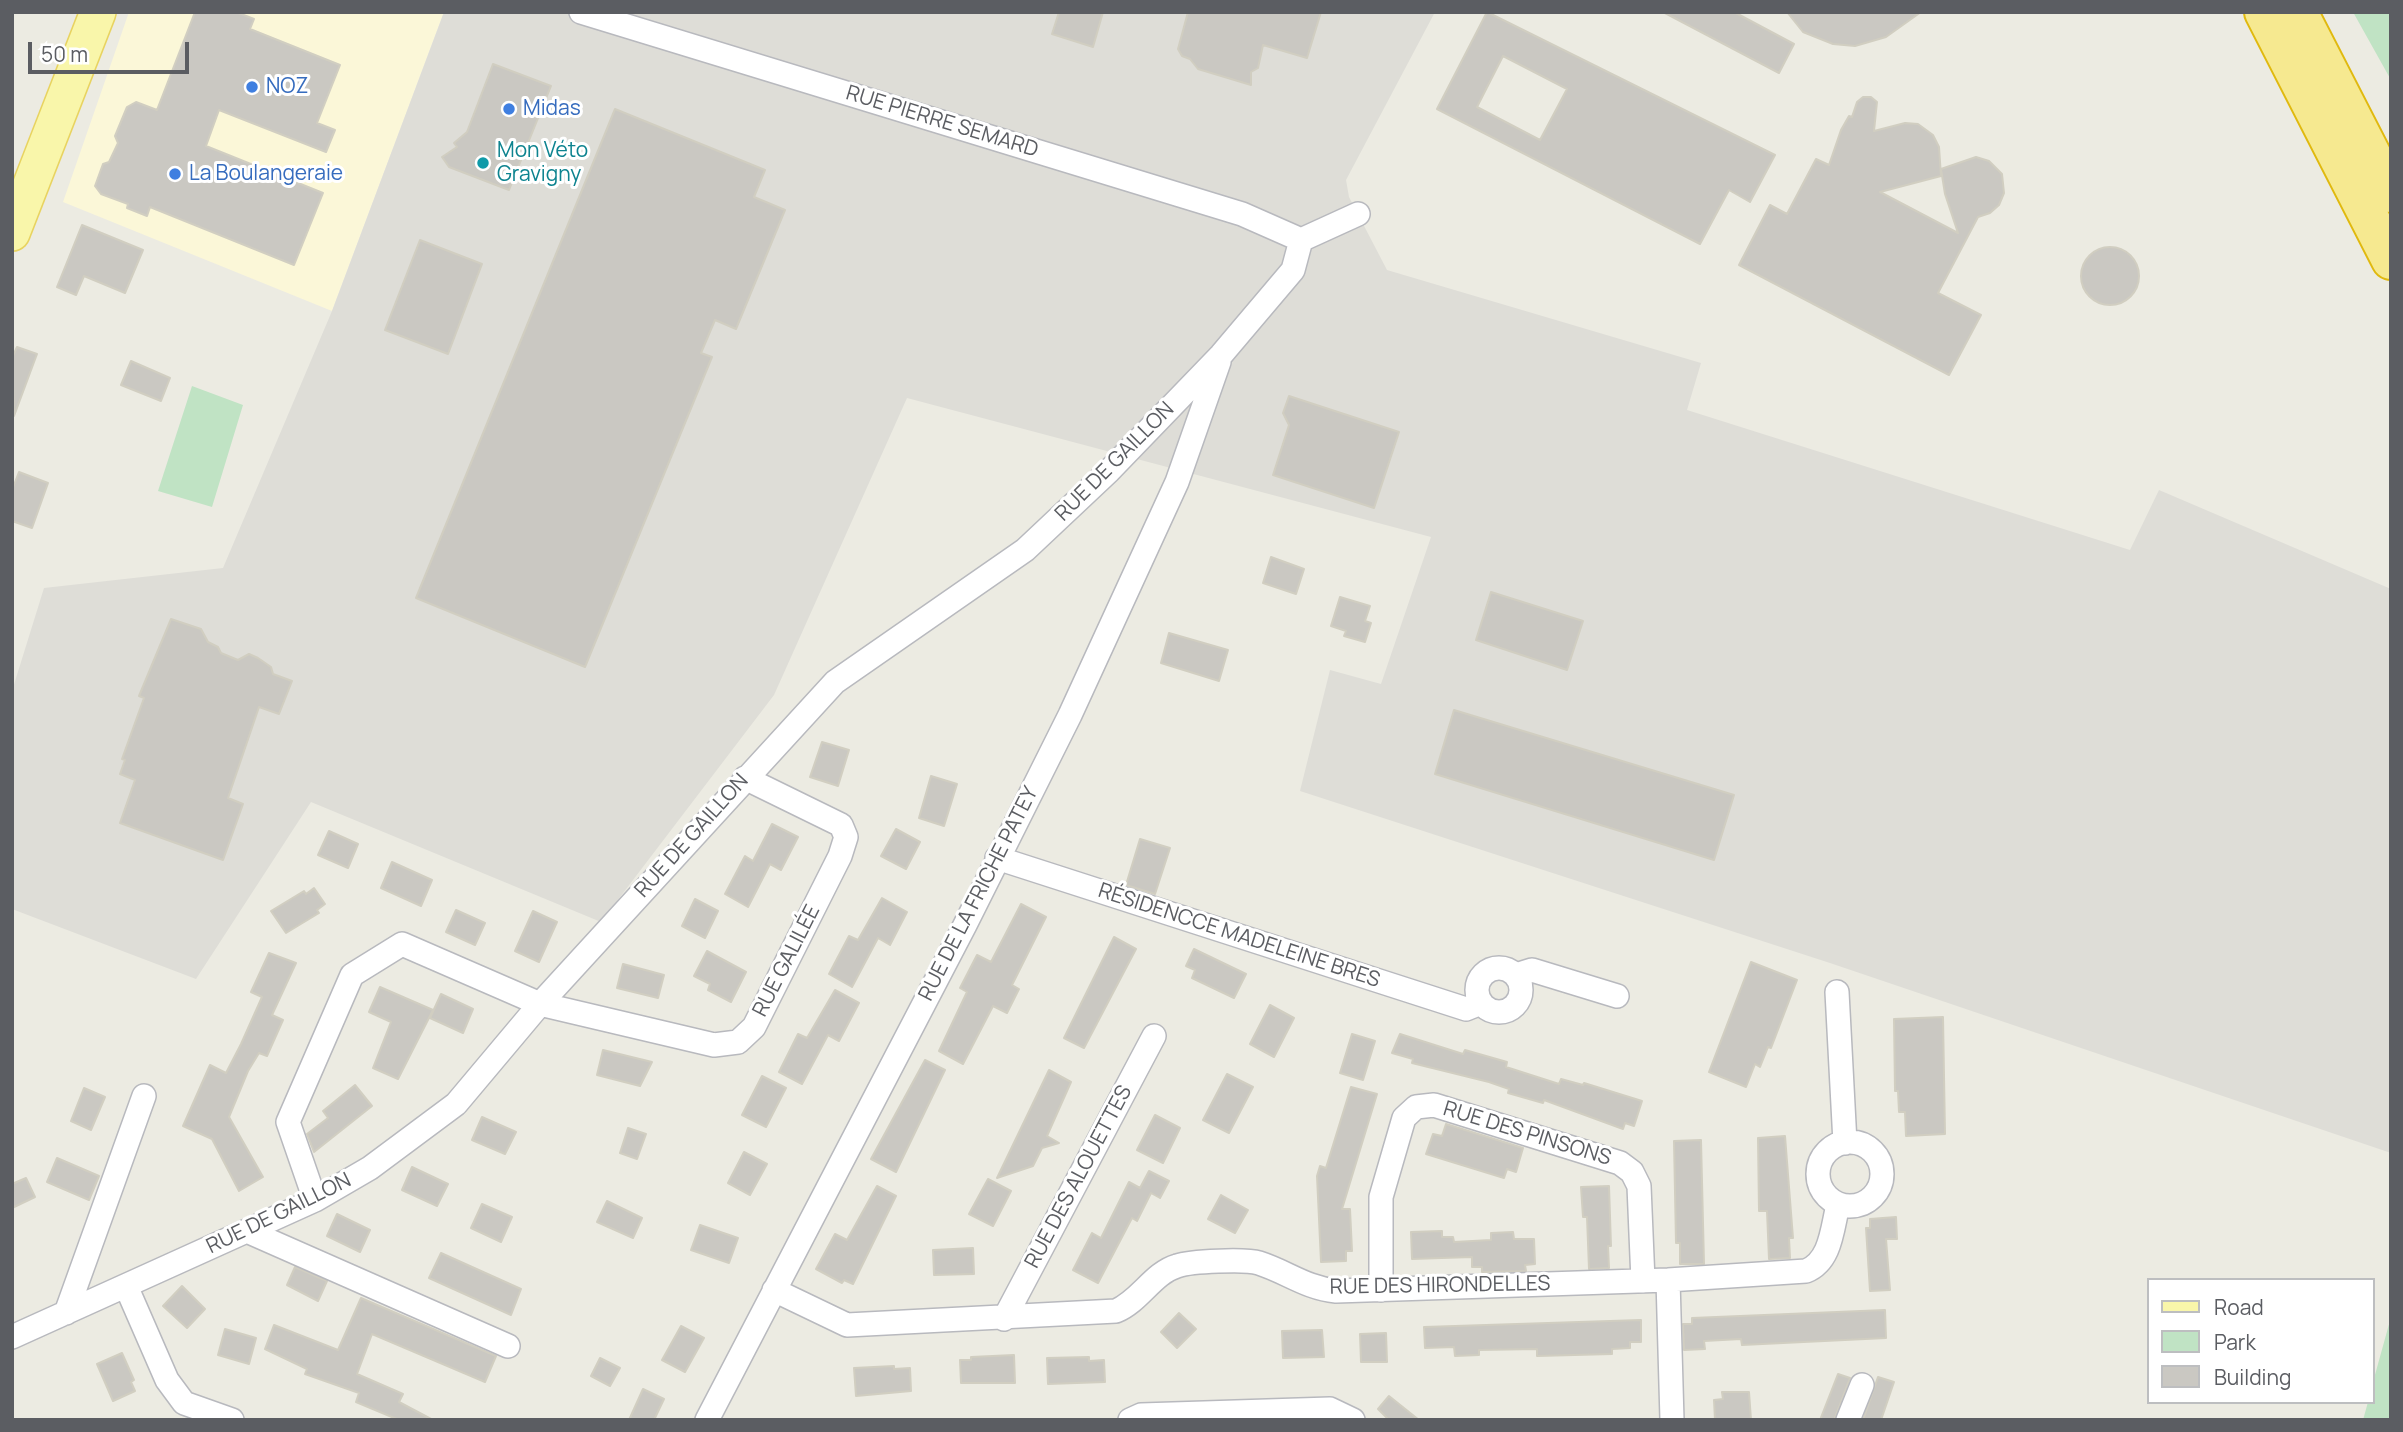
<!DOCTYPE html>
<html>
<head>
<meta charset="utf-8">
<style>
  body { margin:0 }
  #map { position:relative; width:2403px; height:1432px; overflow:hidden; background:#ecebe2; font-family:Manrope,sans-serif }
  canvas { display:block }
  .frame { position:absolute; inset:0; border:14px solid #5b5d62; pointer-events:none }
  .legend { position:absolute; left:2147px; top:1278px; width:228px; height:126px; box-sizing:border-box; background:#fff; border:2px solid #bdbec0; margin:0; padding:9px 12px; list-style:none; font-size:21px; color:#5b5d62 }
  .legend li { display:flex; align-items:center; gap:14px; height:35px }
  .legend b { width:35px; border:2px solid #bdbec0 }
  .scale { position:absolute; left:28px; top:42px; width:161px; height:32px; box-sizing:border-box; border:4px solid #5b5d62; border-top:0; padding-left:9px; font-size:21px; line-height:24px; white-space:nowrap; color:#5b5d62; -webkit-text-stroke:5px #fff; paint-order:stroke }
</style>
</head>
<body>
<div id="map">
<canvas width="2403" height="1432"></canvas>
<div class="frame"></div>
<ul class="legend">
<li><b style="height:9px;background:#f9f6aa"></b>Road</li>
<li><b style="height:19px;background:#c0e3c4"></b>Park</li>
<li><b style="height:19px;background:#cac8c2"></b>Building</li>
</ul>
<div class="scale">50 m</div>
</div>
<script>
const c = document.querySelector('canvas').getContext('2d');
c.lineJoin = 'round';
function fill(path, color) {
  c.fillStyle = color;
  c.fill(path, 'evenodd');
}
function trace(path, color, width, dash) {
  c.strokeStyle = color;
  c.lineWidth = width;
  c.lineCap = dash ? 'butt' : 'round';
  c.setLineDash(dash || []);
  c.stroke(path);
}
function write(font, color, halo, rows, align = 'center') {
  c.font = font + ' Manrope,sans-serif';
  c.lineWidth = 6;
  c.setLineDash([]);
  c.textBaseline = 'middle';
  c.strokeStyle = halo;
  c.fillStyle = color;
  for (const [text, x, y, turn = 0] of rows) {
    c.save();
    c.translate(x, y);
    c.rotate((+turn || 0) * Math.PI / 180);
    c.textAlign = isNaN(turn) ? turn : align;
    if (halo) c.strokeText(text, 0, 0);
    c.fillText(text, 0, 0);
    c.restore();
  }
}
const commercial = new Path2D(`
  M 129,12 L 444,12 L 332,311 L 63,202 Z`);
const industrial = new Path2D(`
  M 444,12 L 1435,12 L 1346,180 L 1349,197 L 1387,270 L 1701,363 L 1687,410 L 2130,550 L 2159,490 L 2391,589 L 2391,1153 L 1830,963 L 1300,791 L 1330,670 L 1381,684 L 1431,537 L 907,398 L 774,695 L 601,922 L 311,802 L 196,979 L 12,909 L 12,691 L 44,588 L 223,568 L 332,311 Z`);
const green = new Path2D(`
  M 2353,12 L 2391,12 L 2391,80 Z
  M 192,386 L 243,405 L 212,507 L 158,491 Z
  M 2391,1317 L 2391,1420 L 2363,1420 L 2368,1402 L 2373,1402 L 2373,1382 Z`);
const building = new Path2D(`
  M 195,12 L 236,12 L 254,19 L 250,29 L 340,65 L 317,123 L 335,130 L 326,152 L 219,110 L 206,146 L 323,193 L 294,265 L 150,207 L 147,216 L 127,208 L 128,204 L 101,194 L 95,186 L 103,164 L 109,162 L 118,143 L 115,136 L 127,107 L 136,102 L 157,110 Z
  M 1059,12 L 1103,12 L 1093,47 L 1052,34 Z
  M 1188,12 L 1321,12 L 1307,58 L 1263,45 L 1258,68 L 1251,72 L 1251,85 L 1198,69 L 1190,59 L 1182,56 L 1178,49 Z
  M 1487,12 L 1775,155 L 1750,202 L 1729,190 L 1700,244 L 1437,109 ZM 1503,56 L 1567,89 L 1540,140 L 1477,107 Z
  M 1663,12 L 1734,12 L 1794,44 L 1779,73 Z
  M 1787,12 L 1921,12 L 1886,37 L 1855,46 L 1833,44 L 1803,32 Z
  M 493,64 L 551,86 L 509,190 L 449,167 L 442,157 L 457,147 L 454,143 L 467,132 Z
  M 1863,97 L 1871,97 L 1877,102 L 1874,131 L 1905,123 L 1918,124 L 1933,135 L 1939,147 L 1941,176 L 1880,192 L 1958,233 L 1945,194 L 1941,169 L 1976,157 L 1989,161 L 2002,174 L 2004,193 L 1999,205 L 1990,213 L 1978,217 L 1938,293 L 1981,315 L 1949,375 L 1739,265 L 1770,205 L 1787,214 L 1816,159 L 1829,165 L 1841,130 L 1849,116 L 1852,117 L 1857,102 Z
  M 615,109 L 765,170 L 754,197 L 785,210 L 736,329 L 715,320 L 701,353 L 712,357 L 585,667 L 416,598 Z
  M 82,225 L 143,250 L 125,293 L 84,276 L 76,295 L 57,287 Z
  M 420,240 L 482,264 L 448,354 L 385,330 Z
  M2081 276a29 29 0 1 1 58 0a29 29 0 1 1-58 0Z
  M 17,347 L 37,354 L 14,416 L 12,358 Z
  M 131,361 L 170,378 L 161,401 L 121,385 Z
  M 1289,396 L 1399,432 L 1374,508 L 1273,475 L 1289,425 L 1283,413 Z
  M 19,472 L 48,483 L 32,528 L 12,521 L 12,490 Z
  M 1271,557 L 1304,569 L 1296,594 L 1263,583 Z
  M 1491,592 L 1583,621 L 1567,670 L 1476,640 Z
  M 1340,597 L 1370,606 L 1365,621 L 1371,623 L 1365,642 L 1344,636 L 1346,631 L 1331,626 Z
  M 171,619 L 201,629 L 208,642 L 218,647 L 221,653 L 238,660 L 249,654 L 258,658 L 271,667 L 273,674 L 292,681 L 279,714 L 259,707 L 228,798 L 243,804 L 223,860 L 120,823 L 135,780 L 120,774 L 125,760 L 122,759 L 144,698 L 139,696 Z
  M 1169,633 L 1228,650 L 1219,681 L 1161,663 Z
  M 1454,710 L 1734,795 L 1714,860 L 1435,774 Z
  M 822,742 L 849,750 L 838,786 L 810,777 Z
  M 931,776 L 957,784 L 944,826 L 919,818 Z
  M 772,824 L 798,837 L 781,870 L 770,864 L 748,907 L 725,894 L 745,856 L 753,861 Z
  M 896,829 L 920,842 L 906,869 L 881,856 Z
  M 329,831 L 358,844 L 348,868 L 318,855 Z
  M 1140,839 L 1170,848 L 1155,894 L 1126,885 Z
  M 392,862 L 432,880 L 421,906 L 381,888 Z
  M 314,888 L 325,904 L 317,910 L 319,913 L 286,933 L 271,911 L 304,891 L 306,894 Z
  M 882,898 L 907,912 L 890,945 L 878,938 L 852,987 L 829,974 L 849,936 L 858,940 Z
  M 695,899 L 718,911 L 705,938 L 682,926 Z
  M 1021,904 L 1046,917 L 1012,985 L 1019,989 L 1007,1013 L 993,1006 L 963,1064 L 939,1051 L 967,992 L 960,988 L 977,955 L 991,962 Z
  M 456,910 L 485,923 L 475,945 L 446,932 Z
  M 533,911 L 557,922 L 539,962 L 515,951 Z
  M 1114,937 L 1136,949 L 1084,1048 L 1064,1038 Z
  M 1194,949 L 1246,974 L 1234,998 L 1192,978 L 1195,970 L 1186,966 Z
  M 707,951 L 746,972 L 731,1002 L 708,990 L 710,984 L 694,976 Z
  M 269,953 L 296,963 L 272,1015 L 283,1020 L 267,1056 L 259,1053 L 248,1071 L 229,1117 L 263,1177 L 239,1191 L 212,1139 L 183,1126 L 210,1065 L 226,1073 L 241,1044 L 262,997 L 251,992 Z
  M 1751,962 L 1797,980 L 1771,1048 L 1768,1047 L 1760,1067 L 1755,1064 L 1746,1087 L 1709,1072 Z
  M 623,964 L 664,975 L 658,998 L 617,988 Z
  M 380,987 L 433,1010 L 398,1079 L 373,1068 L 391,1022 L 369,1012 Z
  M 835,990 L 859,1003 L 839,1041 L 828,1035 L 802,1084 L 779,1072 L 798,1034 L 807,1038 Z
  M 441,994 L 473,1009 L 463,1033 L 430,1018 Z
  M 1270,1005 L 1294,1018 L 1274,1057 L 1250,1044 Z
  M 1943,1017 L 1945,1134 L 1906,1136 L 1905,1112 L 1899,1112 L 1898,1091 L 1895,1091 L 1894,1019 Z
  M 1352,1034 L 1375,1041 L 1363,1080 L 1340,1073 Z
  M 1400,1034 L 1463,1054 L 1465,1050 L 1507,1062 L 1506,1067 L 1559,1084 L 1561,1079 L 1583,1085 L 1584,1083 L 1642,1101 L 1634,1126 L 1625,1123 L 1623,1129 L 1544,1100 L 1543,1103 L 1508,1093 L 1509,1089 L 1489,1082 L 1412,1063 L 1413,1059 L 1392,1053 Z
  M 603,1050 L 652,1062 L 640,1086 L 597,1075 Z
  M 925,1060 L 945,1070 L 896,1172 L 871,1159 Z
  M 1049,1070 L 1071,1082 L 1047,1136 L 1059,1143 L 1042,1148 L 1033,1166 L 997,1178 Z
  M 1227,1074 L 1253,1087 L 1229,1133 L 1203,1120 Z
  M 762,1076 L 786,1088 L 766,1127 L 742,1115 Z
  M 355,1085 L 372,1106 L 314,1152 L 307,1134 L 328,1118 L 323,1111 Z
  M 1351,1087 L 1377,1094 L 1342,1209 L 1350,1209 L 1352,1251 L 1346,1251 L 1346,1261 L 1321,1262 L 1317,1176 L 1320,1166 L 1326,1168 Z
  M 84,1088 L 105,1097 L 91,1130 L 71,1121 Z
  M 1155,1115 L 1180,1128 L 1163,1163 L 1137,1150 Z
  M 482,1117 L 516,1132 L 505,1154 L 472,1140 Z
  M 1446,1124 L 1523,1148 L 1516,1172 L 1507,1169 L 1504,1178 L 1426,1154 L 1433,1134 L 1442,1136 Z
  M 628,1128 L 646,1134 L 637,1159 L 620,1153 Z
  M 1785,1136 L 1793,1238 L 1789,1238 L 1790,1258 L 1769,1259 L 1767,1211 L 1759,1211 L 1758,1138 Z
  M 1701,1140 L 1704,1264 L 1680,1264 L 1680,1243 L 1676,1243 L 1674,1141 Z
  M 744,1152 L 767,1164 L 750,1195 L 728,1183 Z
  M 57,1158 L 99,1176 L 89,1200 L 47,1182 Z
  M 412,1167 L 448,1184 L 437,1206 L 402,1190 Z
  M 1149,1171 L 1169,1181 L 1160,1198 L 1151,1193 L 1137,1221 L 1132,1218 L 1098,1283 L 1073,1270 L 1092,1233 L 1101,1238 L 1129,1182 L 1140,1188 Z
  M 26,1178 L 35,1197 L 12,1208 L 12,1184 Z
  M 988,1179 L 1011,1191 L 993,1226 L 969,1214 Z
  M 877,1186 L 896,1196 L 853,1284 L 844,1280 L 842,1283 L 816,1269 L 835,1234 L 847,1240 Z
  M 1609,1186 L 1611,1246 L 1608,1246 L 1609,1268 L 1589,1269 L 1587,1217 L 1583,1217 L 1581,1187 Z
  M 1221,1195 L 1248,1210 L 1235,1233 L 1208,1219 Z
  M 607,1201 L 642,1218 L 633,1238 L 597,1222 Z
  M 482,1204 L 512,1217 L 501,1242 L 471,1228 Z
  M 337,1214 L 370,1230 L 360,1252 L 327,1236 Z
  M 1896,1217 L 1897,1239 L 1886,1239 L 1890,1290 L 1870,1291 L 1866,1228 L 1870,1228 L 1870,1219 Z
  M 700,1225 L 738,1238 L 729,1263 L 691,1250 Z
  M 1442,1231 L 1442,1237 L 1453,1237 L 1454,1242 L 1491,1240 L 1491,1233 L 1513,1232 L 1514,1239 L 1534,1239 L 1535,1264 L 1525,1265 L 1526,1271 L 1482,1272 L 1482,1267 L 1472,1267 L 1472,1257 L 1412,1259 L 1411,1232 Z
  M 973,1248 L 974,1274 L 934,1275 L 933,1250 Z
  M 441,1253 L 521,1289 L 511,1315 L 429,1278 Z
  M 295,1267 L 327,1281 L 318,1301 L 287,1285 Z
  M 182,1286 L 205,1309 L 187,1328 L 163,1306 Z
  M 361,1298 L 496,1356 L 485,1382 L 372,1334 L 357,1374 L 403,1394 L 399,1402 L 433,1420 L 399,1420 L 356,1402 L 359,1393 L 305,1374 L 307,1369 L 265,1349 L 274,1325 L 338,1350 Z
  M 1885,1310 L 1886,1338 L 1742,1345 L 1741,1339 L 1704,1341 L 1705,1349 L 1684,1350 L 1683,1324 L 1692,1324 L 1692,1318 Z
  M 1179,1313 L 1196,1329 L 1177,1348 L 1161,1332 Z
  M 1641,1320 L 1641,1342 L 1630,1342 L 1630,1348 L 1612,1349 L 1612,1354 L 1537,1356 L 1537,1349 L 1479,1350 L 1479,1355 L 1455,1356 L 1454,1347 L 1425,1348 L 1424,1327 Z
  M 681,1326 L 704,1338 L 685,1372 L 662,1360 Z
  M 225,1329 L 256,1338 L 249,1364 L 218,1355 Z
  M 1322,1330 L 1324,1357 L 1283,1358 L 1282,1331 Z
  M 1386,1333 L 1387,1362 L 1361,1362 L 1360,1334 Z
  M 122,1353 L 134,1380 L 131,1382 L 135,1391 L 113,1401 L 97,1364 Z
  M 1014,1355 L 1015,1383 L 961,1383 L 960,1360 L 971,1360 L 971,1357 Z
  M 1089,1357 L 1089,1361 L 1104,1360 L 1105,1382 L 1048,1384 L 1047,1358 Z
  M 600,1358 L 620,1368 L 610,1386 L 591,1376 Z
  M 894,1366 L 894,1369 L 910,1368 L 911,1391 L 856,1396 L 854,1368 Z
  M 1838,1374 L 1850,1378 L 1834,1420 L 1820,1420 Z
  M 1878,1377 L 1894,1382 L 1881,1420 L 1863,1420 Z
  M 643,1389 L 664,1399 L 654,1420 L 629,1420 Z
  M 1722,1392 L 1749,1392 L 1751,1420 L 1715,1420 L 1714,1400 L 1723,1399 Z
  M 1389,1396 L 1419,1420 L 1389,1420 L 1378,1409 Z`);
const street = new Path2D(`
  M 581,12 L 1242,214 L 1301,240
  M 1301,240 L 1358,214
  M 997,858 L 1466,1009 L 1481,1003
  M1477 990a22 22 0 1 1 44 0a22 22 0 1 1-44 0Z
  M 1516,975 L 1532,970 L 1617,996
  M 1837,992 L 1845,1143
  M1818 1174a32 32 0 1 1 64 0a32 32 0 1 1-64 0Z
  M 315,1200 L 288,1122 L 352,975 L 402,944 L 540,1004 L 714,1045 L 738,1042 L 754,1027 L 840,856 L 846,837 L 841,825 L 745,778
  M 247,1231 L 508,1346
  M 1668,1280 L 1672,1420
  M 126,1286 L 167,1380 L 184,1403 L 232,1420
  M 774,1290 L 847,1325 L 1116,1311 C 1140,1301 1153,1273 1177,1266 C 1191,1261 1246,1259 1259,1263 C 1287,1272 1306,1288 1336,1291 L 1668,1280 L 1806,1271 C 1831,1261 1832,1229 1838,1205
  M 1381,1290 L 1381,1197 L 1404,1118 L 1416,1107 L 1434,1105 L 1620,1163 L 1632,1172 L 1639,1186 L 1643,1281
  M 66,1313 L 144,1096
  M 1004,1319 L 1154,1036
  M 12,1337 L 315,1200 L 370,1168 L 456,1104 L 540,1004 L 835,682 L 1025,550 L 1109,471 L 1221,355 L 1293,270 L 1301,240
  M 707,1420 L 965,925 L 1070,715 L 1177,482 L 1219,362
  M 1130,1420 L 1141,1415 L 1330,1409 L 1353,1420
  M 1848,1420 L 1862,1385`);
const primary = new Path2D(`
  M 12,233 L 98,12`);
const highway = new Path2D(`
  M 2264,12 L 2391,260
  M 2298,12 L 2391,193`);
const markers = [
  [252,87,7,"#3f7fe0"],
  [509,109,7,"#3f7fe0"],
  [483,163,7,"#0f9aa8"],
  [175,174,7,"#3f7fe0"]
];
const shopNames = [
  ["NOZ",266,87],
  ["Midas",523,109],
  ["La Boulangeraie",189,174]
];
const streetNames = [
  ["RUE PIERRE SEMARD",942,122,17],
  ["RUE DE GAILLON",1115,462,-45],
  ["RUE DE GAILLON",692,836,-48],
  ["RUE DE LA FRICHE PATEY",979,894,-63],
  ["RÉSIDENCCE MADELEINE BRES",1239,936,18],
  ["RUE GALILÉE",787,961,-63],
  ["RUE DES PINSONS",1527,1134,17],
  ["RUE DES ALOUETTES",1079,1177,-62],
  ["RUE DE GAILLON",279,1214,-26],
  ["RUE DES HIRONDELLES",1440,1286,-1]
];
const cultureNames = [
  ["Mon Véto",497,151],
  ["Gravigny",497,175]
];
fill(commercial, '#fbf7d8');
fill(industrial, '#deddd7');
fill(green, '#c0e3c4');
fill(building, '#cac8c2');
trace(building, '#d1cec1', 2);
trace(street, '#b8b9be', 26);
trace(primary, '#e8d360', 38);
trace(highway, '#e0b90f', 42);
trace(street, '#fff', 23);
trace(primary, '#f9f6aa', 35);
trace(highway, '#f6e990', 38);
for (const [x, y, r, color] of markers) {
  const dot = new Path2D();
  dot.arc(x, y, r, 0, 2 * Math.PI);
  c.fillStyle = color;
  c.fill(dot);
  trace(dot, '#fff', 2.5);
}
write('21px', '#366cbe', '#fff', shopNames, 'left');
write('21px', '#5b5d62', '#fff', streetNames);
write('21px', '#0d838f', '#fff', cultureNames, 'left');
</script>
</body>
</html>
